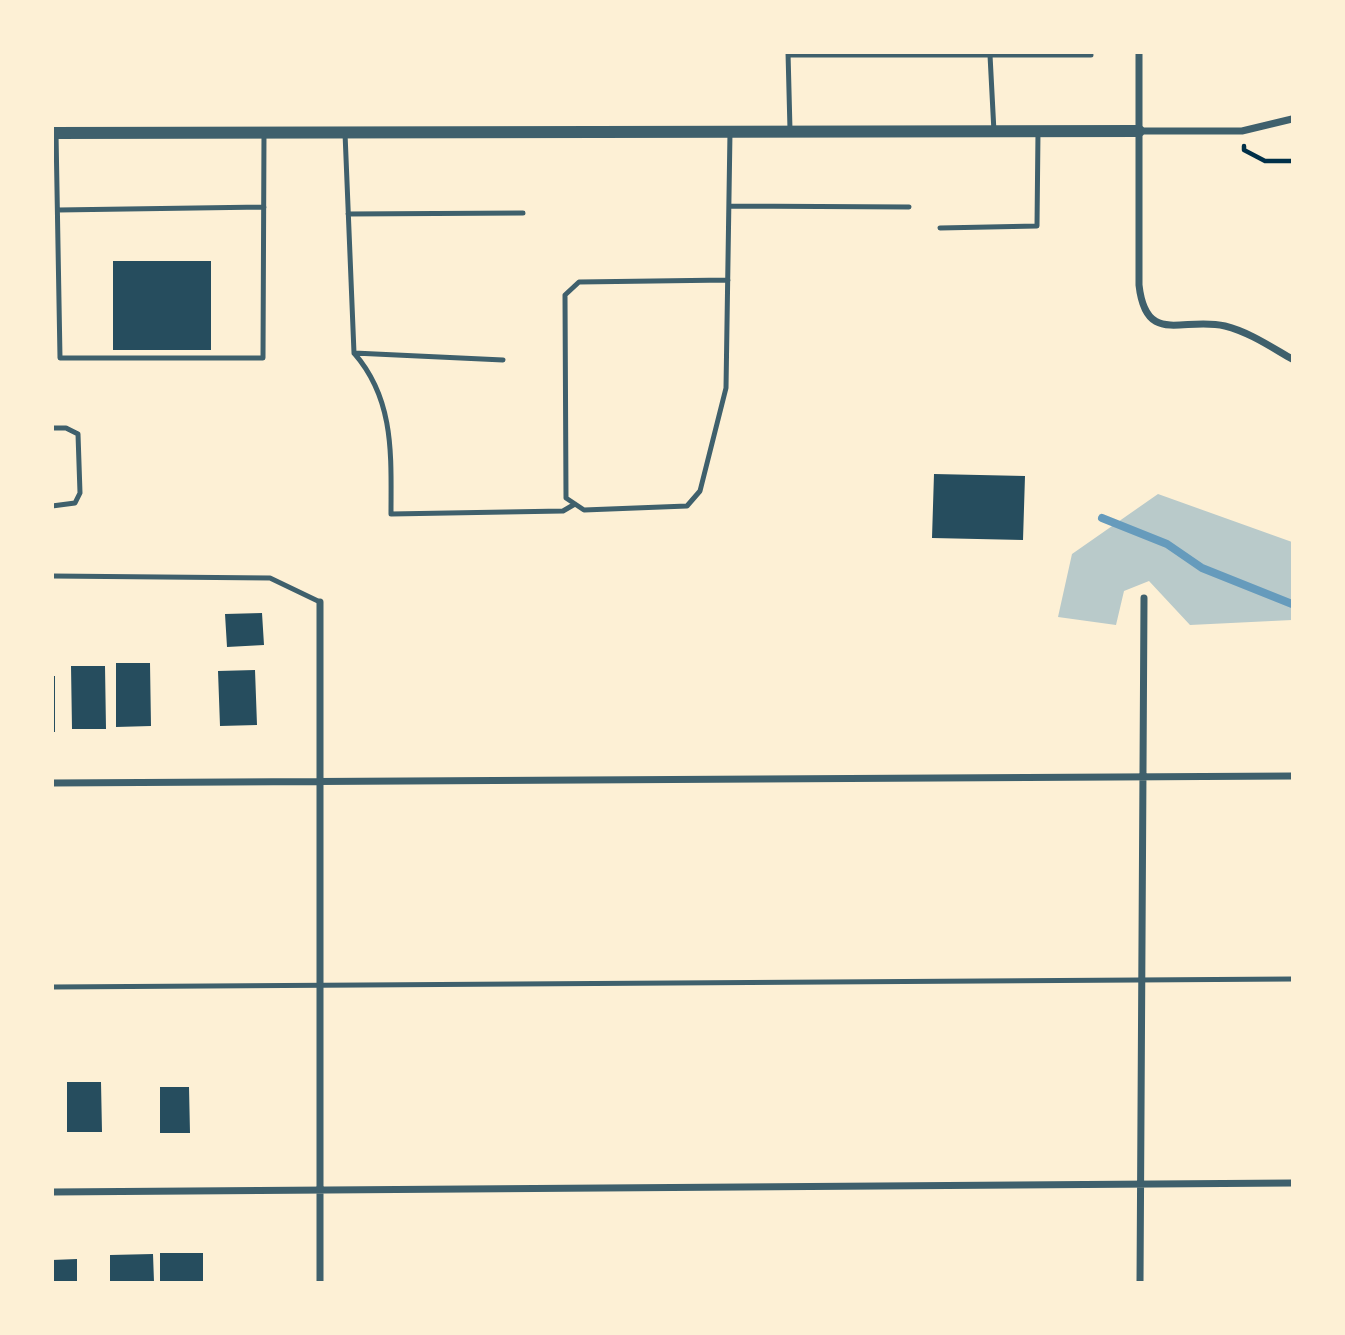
<!DOCTYPE html>
<html>
<head>
<meta charset="utf-8">
<style>
  body { margin:0 }
  #map { position:relative; width:1345px; height:1335px; overflow:hidden; background:#fdf0d5; font-family:Merriweather,serif }
  canvas { display:block }
  .frame { position:absolute; inset:0; border:54px solid #fdf0d5; pointer-events:none }
</style>
</head>
<body>
<div id="map">
<canvas width="1345" height="1335"></canvas>
<div class="frame"></div>
</div>
<script>
const c = document.querySelector('canvas').getContext('2d');
c.lineJoin = 'round';
function fill(path, color) {
  c.fillStyle = color;
  c.fill(path, 'evenodd');
}
function trace(path, color, width, dash) {
  c.strokeStyle = color;
  c.lineWidth = width;
  c.lineCap = dash ? 'butt' : 'round';
  c.setLineDash(dash || []);
  c.stroke(path);
}
const green = new Path2D(`
  M 1158,494 L 1292,542 L 1292,620 L 1190,625 L 1149,581 L 1124,591 L 1116,625 L 1058,617 L 1072,554 Z`);
const stream = new Path2D(`
  M 1102,518 L 1167,544 L 1202,568 L 1292,604`);
const building = new Path2D(`
  M 113,261 L 211,261 L 211,350 L 113,350 Z
  M 934,474 L 1025,476 L 1023,540 L 932,538 Z
  M 262,613 L 264,645 L 227,647 L 225,614 Z
  M 116,663 L 150,663 L 151,726 L 116,727 Z
  M 71,666 L 105,666 L 106,729 L 72,729 Z
  M 255,670 L 257,725 L 220,726 L 218,671 Z
  M 52,676 L 55,676 L 55,732 L 52,732 Z
  M 67,1082 L 101,1082 L 102,1132 L 67,1132 Z
  M 160,1087 L 189,1087 L 190,1133 L 160,1133 Z
  M 160,1253 L 203,1253 L 203,1282 L 160,1282 Z
  M 153,1254 L 154,1282 L 110,1282 L 110,1255 Z
  M 77,1259 L 77,1282 L 52,1282 L 52,1260 Z`);
const path = new Path2D(`
  M 1244,146 L 1244,150 L 1265,161 L 1292,161`);
const service = new Path2D(`
  M 788,52 L 790,130
  M 788,55 L 1091,55
  M 990,55 L 994,132
  M 56,133 L 60,358 L 263,358 L 264,133
  M 345,133 L 354,353 C 395,400 391,456 391,514 L 563,511 L 575,504
  M 729,206 L 909,207
  M 58,210 L 264,207
  M 348,214 L 523,213
  M 940,228 L 1037,226 L 1038,132
  M 728,280 L 579,282 L 565,295 L 566,498 L 584,510 L 687,506 L 700,491 L 726,388 L 730,132
  M 354,353 L 503,360
  M 52,428 L 66,428 L 78,434 L 80,493 L 75,503 L 52,506
  M 52,576 L 270,578 L 320,602
  M 52,987 L 1292,979`);
const minor = new Path2D(`
  M 1139,52 L 1139,285 C 1146,347 1183,316 1225,326 C 1249,332 1271,347 1292,359
  M 1139,131 L 1242,131 L 1292,119
  M 320,602 L 320,1282
  M 52,783 L 1292,776
  M 52,1192 L 1292,1183
  M 1140,1282 L 1144,598`);
const tertiary = new Path2D(`
  M 52,133 L 1139,131`);
fill(green, '#b9caca');
trace(stream, '#669bbc', 8);
fill(building, '#264d5e');
trace(path, '#003049', 4.5);
trace(service, '#3f606c', 5);
trace(minor, '#3f606c', 7);
trace(tertiary, '#3f606c', 12);
</script>
</body>
</html>
